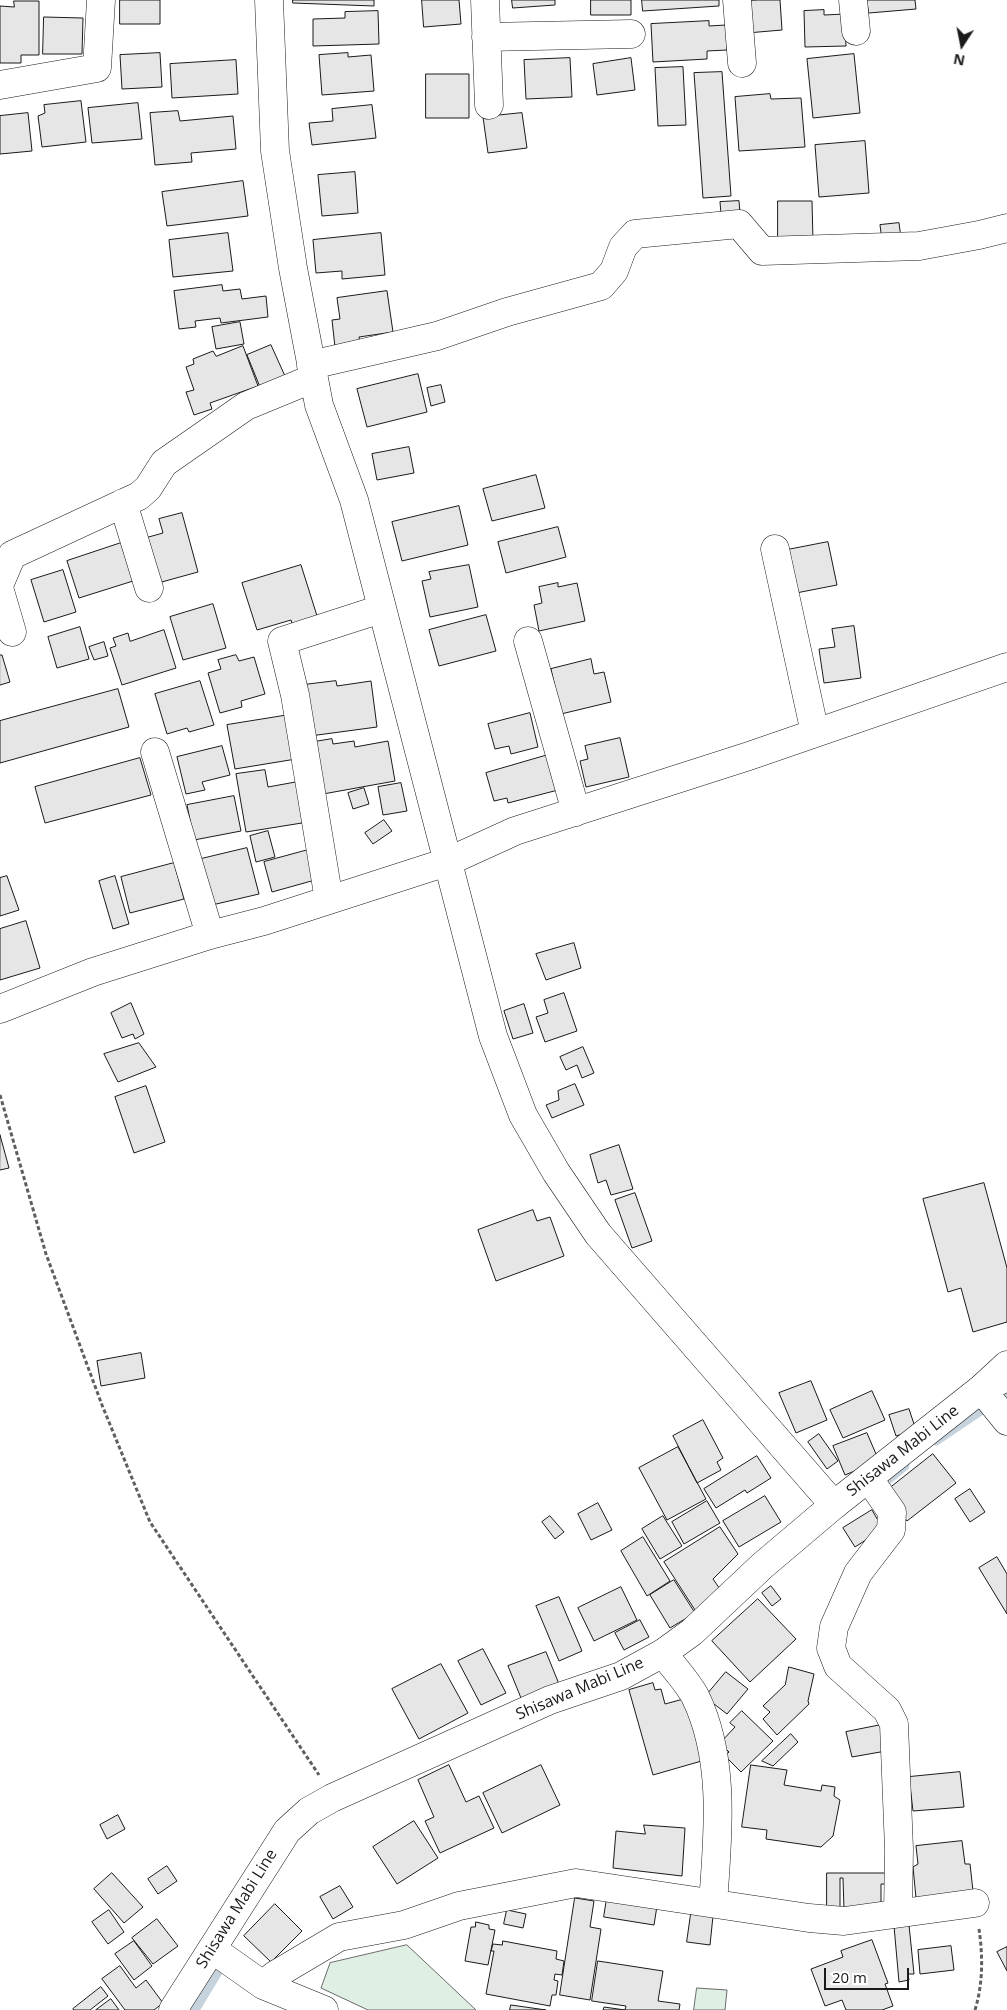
<!DOCTYPE html>
<html>
<head>
<meta charset="utf-8">
<style>
  body { margin:0 }
  #map { position:relative; width:1007px; height:2010px; overflow:hidden; background:#fff; font-family:"Open Sans",sans-serif }
  canvas { display:block }
  .north { position:absolute; left:937px; top:20px; width:50px; height:50px; -webkit-text-stroke:4px #fff; paint-order:stroke; rotate:191deg; font-size:14px; font-weight:700; line-height:20px; text-align:center; color:#1a1a1a }
  .north::after { content:''; display:block; margin:auto; width:18px; height:22px; background:#1a1a1a; clip-path:polygon(50% 0,100% 100%,50% 72%,0 100%) }
  .scale { position:absolute; left:824px; top:1968px; width:85px; height:22px; box-sizing:border-box; border:2px solid #1a1a1a; border-top:0; padding-left:6px; font-size:15px; line-height:18px; white-space:nowrap; color:#1a1a1a; -webkit-text-stroke:4px #fff; paint-order:stroke }
</style>
</head>
<body>
<div id="map">
<canvas width="1007" height="2010"></canvas>
<div class="north">N</div>
<div class="scale">20 m</div>
</div>
<script>
const c = document.querySelector('canvas').getContext('2d');
c.lineJoin = 'round';
function fill(path, color) {
  c.fillStyle = color;
  c.fill(path, 'evenodd');
}
function trace(path, color, width, dash) {
  c.strokeStyle = color;
  c.lineWidth = width;
  c.lineCap = dash ? 'butt' : 'round';
  c.setLineDash(dash || []);
  c.stroke(path);
}
function write(font, color, halo, rows, align = 'center') {
  c.font = font + ' "Open Sans",sans-serif';
  c.lineWidth = 4;
  c.setLineDash([]);
  c.textBaseline = 'middle';
  c.strokeStyle = halo;
  c.fillStyle = color;
  for (const [text, x, y, turn = 0] of rows) {
    c.save();
    c.translate(x, y);
    c.rotate((+turn || 0) * Math.PI / 180);
    c.textAlign = isNaN(turn) ? turn : align;
    if (halo) c.strokeText(text, 0, 0);
    c.fillText(text, 0, 0);
    c.restore();
  }
}
const green = new Path2D(`
  M 407,1945 L 476,2010 L 368,2010 L 321,1988 L 330,1963 Z
  M 697,1988 L 727,1990 L 725,2010 L 694,2010 Z`);
const stream = new Path2D(`
  M 936,1441 L 982,1410 L 1007,1397
  M 878,1488 L 905,1466
  M 195,2010 L 218,1972`);
const building = new Path2D(`
  M 120,0 L 160,0 L 160,24 L 120,24 Z
  M 293,0 L 374,0 L 374,6 L 293,3 Z
  M 422,0 L 459,0 L 461,24 L 424,27 Z
  M 512,0 L 555,0 L 555,5 L 513,8 Z
  M 591,0 L 631,0 L 631,15 L 591,15 Z
  M 642,0 L 719,0 L 719,6 L 643,11 Z
  M 759,0 L 780,0 L 782,30 L 747,33 L 744,1 Z
  M 867,0 L 915,0 L 916,9 L 869,13 Z
  M 14,1 L 39,1 L 39,55 L 21,55 L 21,63 L 0,63 L 0,6 L 14,7 Z
  M 824,10 L 824,15 L 845,14 L 846,46 L 805,47 L 804,11 Z
  M 378,11 L 379,44 L 313,46 L 313,19 L 345,18 L 345,12 Z
  M 44,17 L 83,18 L 82,54 L 43,54 Z
  M 709,21 L 709,26 L 726,25 L 727,50 L 707,51 L 707,59 L 653,62 L 651,24 Z
  M 160,53 L 162,87 L 122,89 L 120,55 Z
  M 348,53 L 348,57 L 371,55 L 374,91 L 322,95 L 319,55 Z
  M 854,54 L 860,113 L 813,118 L 807,59 Z
  M 570,58 L 572,97 L 526,99 L 524,60 Z
  M 631,58 L 635,90 L 597,95 L 593,64 Z
  M 236,60 L 238,94 L 172,98 L 170,64 Z
  M 683,67 L 686,125 L 658,126 L 655,68 Z
  M 722,72 L 731,196 L 703,198 L 694,73 Z
  M 426,74 L 469,74 L 469,118 L 426,118 Z
  M 770,94 L 771,99 L 801,98 L 805,147 L 739,151 L 735,97 Z
  M 81,101 L 86,142 L 42,147 L 38,116 L 45,113 L 44,105 Z
  M 138,103 L 142,139 L 92,143 L 88,108 Z
  M 372,105 L 376,138 L 312,145 L 309,123 L 333,121 L 332,109 Z
  M 178,111 L 180,121 L 233,116 L 236,149 L 191,153 L 192,162 L 155,165 L 150,113 Z
  M 28,113 L 32,151 L 0,154 L 0,116 Z
  M 522,113 L 527,148 L 488,153 L 483,117 Z
  M 865,141 L 869,193 L 819,197 L 815,145 Z
  M 355,172 L 358,213 L 322,216 L 318,175 Z
  M 243,181 L 248,216 L 167,226 L 162,192 Z
  M 739,201 L 740,213 L 721,214 L 720,202 Z
  M 778,201 L 812,201 L 813,241 L 778,241 Z
  M 899,223 L 901,238 L 882,240 L 880,225 Z
  M 228,233 L 233,271 L 173,277 L 169,240 Z
  M 381,233 L 385,275 L 342,279 L 342,271 L 316,273 L 313,240 Z
  M 222,285 L 223,291 L 240,289 L 242,299 L 266,296 L 268,317 L 221,323 L 220,318 L 195,321 L 196,327 L 179,329 L 174,291 Z
  M 387,291 L 393,332 L 359,337 L 360,343 L 335,347 L 332,320 L 340,319 L 337,298 Z
  M 240,322 L 244,344 L 216,349 L 212,327 Z
  M 271,345 L 285,376 L 260,387 L 247,355 Z
  M 243,346 L 258,386 L 210,403 L 212,409 L 194,415 L 186,392 L 194,390 L 186,367 L 194,364 L 193,359 L 213,351 L 216,356 Z
  M 418,374 L 427,412 L 367,427 L 357,389 Z
  M 441,385 L 445,402 L 431,406 L 427,388 Z
  M 409,447 L 414,473 L 377,480 L 372,454 Z
  M 536,475 L 545,508 L 492,521 L 483,489 Z
  M 459,506 L 468,545 L 402,561 L 392,522 Z
  M 182,513 L 198,572 L 158,583 L 145,538 L 163,533 L 159,519 Z
  M 558,527 L 566,557 L 506,573 L 498,542 Z
  M 828,542 L 837,585 L 796,593 L 787,550 Z
  M 121,543 L 133,581 L 79,598 L 67,561 Z
  M 301,565 L 318,619 L 293,627 L 291,620 L 257,630 L 242,583 Z
  M 469,565 L 478,607 L 430,617 L 422,581 L 431,579 L 429,572 Z
  M 63,570 L 76,612 L 44,622 L 31,580 Z
  M 558,583 L 558,587 L 577,583 L 585,621 L 539,631 L 534,605 L 542,603 L 539,587 Z
  M 213,604 L 226,648 L 183,660 L 170,617 Z
  M 486,615 L 496,651 L 439,666 L 429,630 Z
  M 854,626 L 861,678 L 824,683 L 819,649 L 835,647 L 832,629 Z
  M 80,627 L 89,659 L 57,668 L 48,637 Z
  M 164,630 L 176,668 L 122,685 L 110,648 L 116,646 L 113,638 L 128,633 L 130,641 Z
  M 104,642 L 108,656 L 94,660 L 89,647 Z
  M 0,655 L 2,655 L 10,682 L 0,685 Z
  M 236,655 L 239,661 L 254,657 L 265,694 L 241,701 L 242,707 L 220,713 L 208,673 L 221,669 L 218,660 Z
  M 591,659 L 594,674 L 604,672 L 611,702 L 561,714 L 551,669 Z
  M 200,681 L 214,725 L 189,732 L 187,728 L 167,734 L 155,694 Z
  M 336,681 L 337,686 L 371,681 L 377,727 L 310,736 L 303,685 Z
  M 118,689 L 129,727 L 0,763 L 0,721 Z
  M 530,713 L 538,747 L 511,754 L 509,746 L 495,749 L 488,724 Z
  M 289,715 L 296,759 L 235,769 L 227,725 Z
  M 620,738 L 629,777 L 586,787 L 580,761 L 588,759 L 585,746 Z
  M 332,739 L 333,744 L 354,741 L 355,747 L 388,741 L 395,781 L 323,794 L 314,742 Z
  M 222,746 L 230,775 L 202,782 L 205,790 L 186,794 L 177,757 Z
  M 548,755 L 558,790 L 508,803 L 507,798 L 494,801 L 486,773 Z
  M 140,758 L 151,795 L 45,823 L 35,787 Z
  M 265,770 L 268,787 L 301,781 L 308,822 L 246,832 L 236,774 Z
  M 401,783 L 407,811 L 383,815 L 378,787 Z
  M 364,788 L 369,804 L 353,809 L 348,793 Z
  M 234,796 L 241,831 L 194,840 L 187,805 Z
  M 384,820 L 392,831 L 373,844 L 365,833 Z
  M 268,831 L 275,857 L 256,862 L 250,836 Z
  M 247,848 L 259,894 L 212,905 L 201,859 Z
  M 308,850 L 315,880 L 272,892 L 264,862 Z
  M 174,863 L 184,899 L 130,913 L 121,877 Z
  M 7,876 L 19,910 L 0,916 L 0,878 Z
  M 115,876 L 129,924 L 113,929 L 99,881 Z
  M 26,921 L 40,968 L 0,980 L 0,929 Z
  M 574,943 L 581,968 L 546,980 L 536,954 Z
  M 564,993 L 577,1031 L 545,1042 L 536,1017 L 548,1013 L 544,1000 Z
  M 131,1003 L 144,1034 L 135,1039 L 133,1034 L 122,1038 L 111,1013 Z
  M 524,1004 L 533,1033 L 513,1039 L 504,1011 Z
  M 139,1043 L 156,1067 L 118,1082 L 104,1054 Z
  M 583,1047 L 594,1073 L 582,1078 L 577,1065 L 566,1070 L 560,1057 Z
  M 575,1084 L 584,1105 L 552,1118 L 546,1105 L 559,1100 L 558,1091 Z
  M 146,1086 L 165,1142 L 134,1153 L 115,1097 Z
  M 0,1135 L 9,1168 L 0,1170 Z
  M 619,1145 L 633,1189 L 611,1195 L 606,1180 L 598,1183 L 590,1155 Z
  M 984,1183 L 1007,1268 L 1007,1322 L 973,1332 L 961,1288 L 948,1292 L 923,1199 Z
  M 635,1193 L 652,1241 L 632,1248 L 615,1200 Z
  M 533,1210 L 537,1221 L 550,1217 L 564,1256 L 496,1281 L 478,1230 Z
  M 141,1353 L 145,1378 L 101,1386 L 97,1361 Z
  M 811,1381 L 827,1420 L 796,1433 L 779,1393 Z
  M 872,1391 L 885,1420 L 843,1438 L 830,1410 Z
  M 909,1409 L 916,1430 L 896,1436 L 889,1415 Z
  M 703,1420 L 723,1458 L 717,1462 L 721,1470 L 697,1483 L 673,1436 Z
  M 867,1433 L 879,1461 L 845,1475 L 833,1446 Z
  M 819,1434 L 838,1461 L 827,1469 L 808,1442 Z
  M 678,1447 L 706,1499 L 667,1520 L 639,1468 Z
  M 933,1454 L 956,1483 L 907,1521 L 885,1492 Z
  M 757,1456 L 771,1478 L 747,1493 L 745,1490 L 716,1508 L 704,1489 Z
  M 970,1489 L 985,1512 L 970,1522 L 955,1499 Z
  M 765,1496 L 781,1522 L 739,1547 L 723,1521 Z
  M 707,1501 L 720,1523 L 684,1544 L 672,1522 Z
  M 598,1503 L 612,1530 L 591,1540 L 578,1514 Z
  M 872,1510 L 883,1529 L 855,1547 L 843,1528 Z
  M 550,1516 L 564,1532 L 555,1539 L 542,1522 Z
  M 663,1516 L 682,1546 L 660,1559 L 642,1529 Z
  M 720,1527 L 738,1554 L 713,1579 L 722,1592 L 695,1610 L 664,1562 Z
  M 643,1537 L 670,1581 L 647,1596 L 621,1551 Z
  M 997,1557 L 1007,1574 L 1007,1614 L 979,1568 Z
  M 674,1580 L 695,1613 L 670,1628 L 650,1595 Z
  M 771,1586 L 781,1599 L 772,1606 L 762,1593 Z
  M 621,1587 L 637,1620 L 594,1641 L 578,1608 Z
  M 559,1597 L 582,1651 L 559,1661 L 536,1606 Z
  M 758,1599 L 796,1639 L 750,1682 L 712,1641 Z
  M 640,1620 L 649,1637 L 624,1650 L 615,1633 Z
  M 483,1649 L 506,1693 L 481,1705 L 458,1661 Z
  M 546,1652 L 559,1684 L 521,1698 L 508,1666 Z
  M 441,1664 L 468,1713 L 419,1739 L 392,1689 Z
  M 789,1667 L 814,1674 L 808,1701 L 809,1704 L 777,1735 L 763,1719 L 770,1712 L 763,1706 L 785,1685 Z
  M 726,1672 L 748,1689 L 727,1714 L 705,1697 Z
  M 653,1683 L 655,1690 L 661,1689 L 665,1704 L 687,1698 L 705,1760 L 653,1775 L 629,1690 Z
  M 742,1711 L 773,1741 L 741,1772 L 725,1756 L 729,1752 L 720,1743 L 735,1727 L 730,1723 Z
  M 881,1725 L 886,1751 L 852,1757 L 846,1732 Z
  M 791,1734 L 798,1742 L 773,1766 L 762,1761 Z
  M 449,1765 L 466,1802 L 479,1796 L 494,1828 L 440,1853 L 425,1821 L 434,1817 L 418,1780 Z
  M 541,1765 L 560,1805 L 502,1833 L 483,1793 Z
  M 751,1765 L 787,1770 L 784,1785 L 821,1791 L 822,1785 L 835,1787 L 834,1796 L 840,1800 L 833,1836 L 821,1847 L 766,1839 L 767,1830 L 742,1827 Z
  M 960,1772 L 964,1807 L 913,1811 L 909,1777 Z
  M 118,1815 L 125,1829 L 107,1839 L 100,1825 Z
  M 414,1821 L 438,1858 L 397,1884 L 373,1847 Z
  M 644,1825 L 685,1828 L 682,1876 L 613,1868 L 616,1831 L 645,1834 Z
  M 962,1841 L 965,1864 L 970,1864 L 973,1891 L 916,1898 L 913,1867 L 918,1864 L 916,1846 Z
  M 167,1866 L 177,1881 L 158,1894 L 148,1879 Z
  M 112,1873 L 143,1907 L 124,1923 L 94,1889 Z
  M 827,1873 L 887,1873 L 887,1884 L 881,1884 L 881,1909 L 844,1910 L 843,1878 L 840,1878 L 840,1908 L 827,1908 Z
  M 340,1886 L 353,1907 L 333,1919 L 320,1897 Z
  M 575,1898 L 594,1901 L 590,1927 L 601,1929 L 590,2000 L 560,1995 Z
  M 607,1898 L 657,1906 L 654,1925 L 604,1917 Z
  M 275,1904 L 302,1931 L 271,1962 L 244,1936 Z
  M 109,1910 L 124,1932 L 108,1944 L 92,1922 Z
  M 507,1910 L 526,1914 L 523,1928 L 504,1924 Z
  M 691,1914 L 713,1916 L 710,1945 L 687,1942 Z
  M 157,1919 L 178,1946 L 153,1964 L 132,1938 Z
  M 476,1922 L 489,1925 L 489,1929 L 495,1930 L 488,1965 L 465,1961 L 471,1927 L 475,1927 Z
  M 909,1925 L 914,1974 L 908,1974 L 909,1980 L 899,1982 L 894,1926 Z
  M 872,1940 L 888,1983 L 885,1984 L 893,2006 L 882,2010 L 846,2010 L 842,2000 L 825,2006 L 811,1969 L 843,1957 L 841,1951 Z
  M 134,1941 L 152,1966 L 134,1980 L 115,1954 Z
  M 503,1941 L 557,1951 L 556,1959 L 564,1961 L 562,1975 L 555,1974 L 554,1980 L 558,1981 L 556,1995 L 552,1995 L 550,2006 L 486,1994 L 494,1951 L 491,1951 L 493,1944 L 502,1945 Z
  M 951,1946 L 954,1970 L 920,1974 L 918,1950 Z
  M 1007,1947 L 1007,1971 L 997,1952 Z
  M 598,1961 L 663,1971 L 658,2001 L 680,2004 L 679,2010 L 603,2010 L 604,2007 L 625,2010 L 626,2006 L 592,2001 Z
  M 120,1966 L 136,1988 L 146,1980 L 163,2003 L 154,2010 L 125,2010 L 102,1979 Z
  M 101,1987 L 108,1996 L 90,2010 L 74,2010 L 73,2009 Z
  M 111,1999 L 119,2010 L 96,2010 Z
  M 511,2005 L 546,2010 L 510,2010 Z`);
const path = new Path2D(`
  M 0,1095 L 46,1254 L 102,1405 L 150,1522 L 319,1775
  M 975,2010 C 983,1984 983,1956 979,1929`);
const minor = new Path2D(`
  M 269,0 L 275,151 L 293,268 L 319,405 L 354,500 L 493,1036 L 523,1115 L 556,1172 L 598,1234 L 834,1505
  M 485,0 L 489,105
  M 737,0 L 742,63
  M 853,0 L 856,31
  M 486,37 L 631,34
  M 0,85 L 97,68 L 101,0
  M 311,365 L 437,336 L 507,312 L 601,286 L 614,271 L 623,247 L 635,234 L 739,224 L 762,251 L 919,246 L 979,235 L 1007,228
  M 123,503 L 149,588
  M 775,549 L 815,733
  M 0,583 L 12,555 L 139,496 L 148,488 L 164,463 L 246,406 L 314,378
  M 0,591 L 12,632
  M 528,641 L 576,812
  M 155,752 L 210,935
  M 329,900 L 295,695 L 282,641 L 381,609
  M 0,1009 L 93,972 L 210,935 L 264,921 L 447,862 L 515,831 L 749,756 L 1007,667
  M 1001,1380 L 981,1389 L 1007,1421
  M 869,1479 L 892,1512 L 891,1530 L 858,1573 L 834,1627 L 831,1648 L 838,1666 L 887,1710 L 894,1724 L 899,1849 L 898,1913
  M 663,1653 C 673,1667 687,1681 695,1696 C 726,1759 718,1835 713,1903
  M 212,1949 L 263,1985 L 324,2010
  M 263,1985 L 275,1975 L 339,1937 L 404,1925 L 459,1906 L 576,1883 L 809,1918 L 844,1921 L 975,1903`);
const major = new Path2D(`
  M 173,2010 L 287,1831 L 309,1811 L 332,1798 L 550,1700 L 621,1676 L 663,1653 L 692,1632 L 762,1566 L 834,1505 L 981,1389 L 1007,1365`);
const streetNames = [
  ["Shisawa Mabi Line",903,1451,-38],
  ["Shisawa Mabi Line",580,1689,-23],
  ["Shisawa Mabi Line",237,1909,-58]
];
fill(green, '#e0efe3');
trace(green, '#6a6a6a', 1);
trace(stream, '#c6d2dc', 9);
fill(building, '#e6e6e6');
trace(building, '#1a1a1a', 1);
trace(minor, '#1a1a1a', 29);
trace(major, '#1a1a1a', 29);
trace(path, '#5f5f5f', 3, [4, 2.5]);
trace(minor, '#fff', 28);
trace(major, '#fff', 28);
write('16px', '#1a1a1a', '#fff', streetNames);
</script>
</body>
</html>
